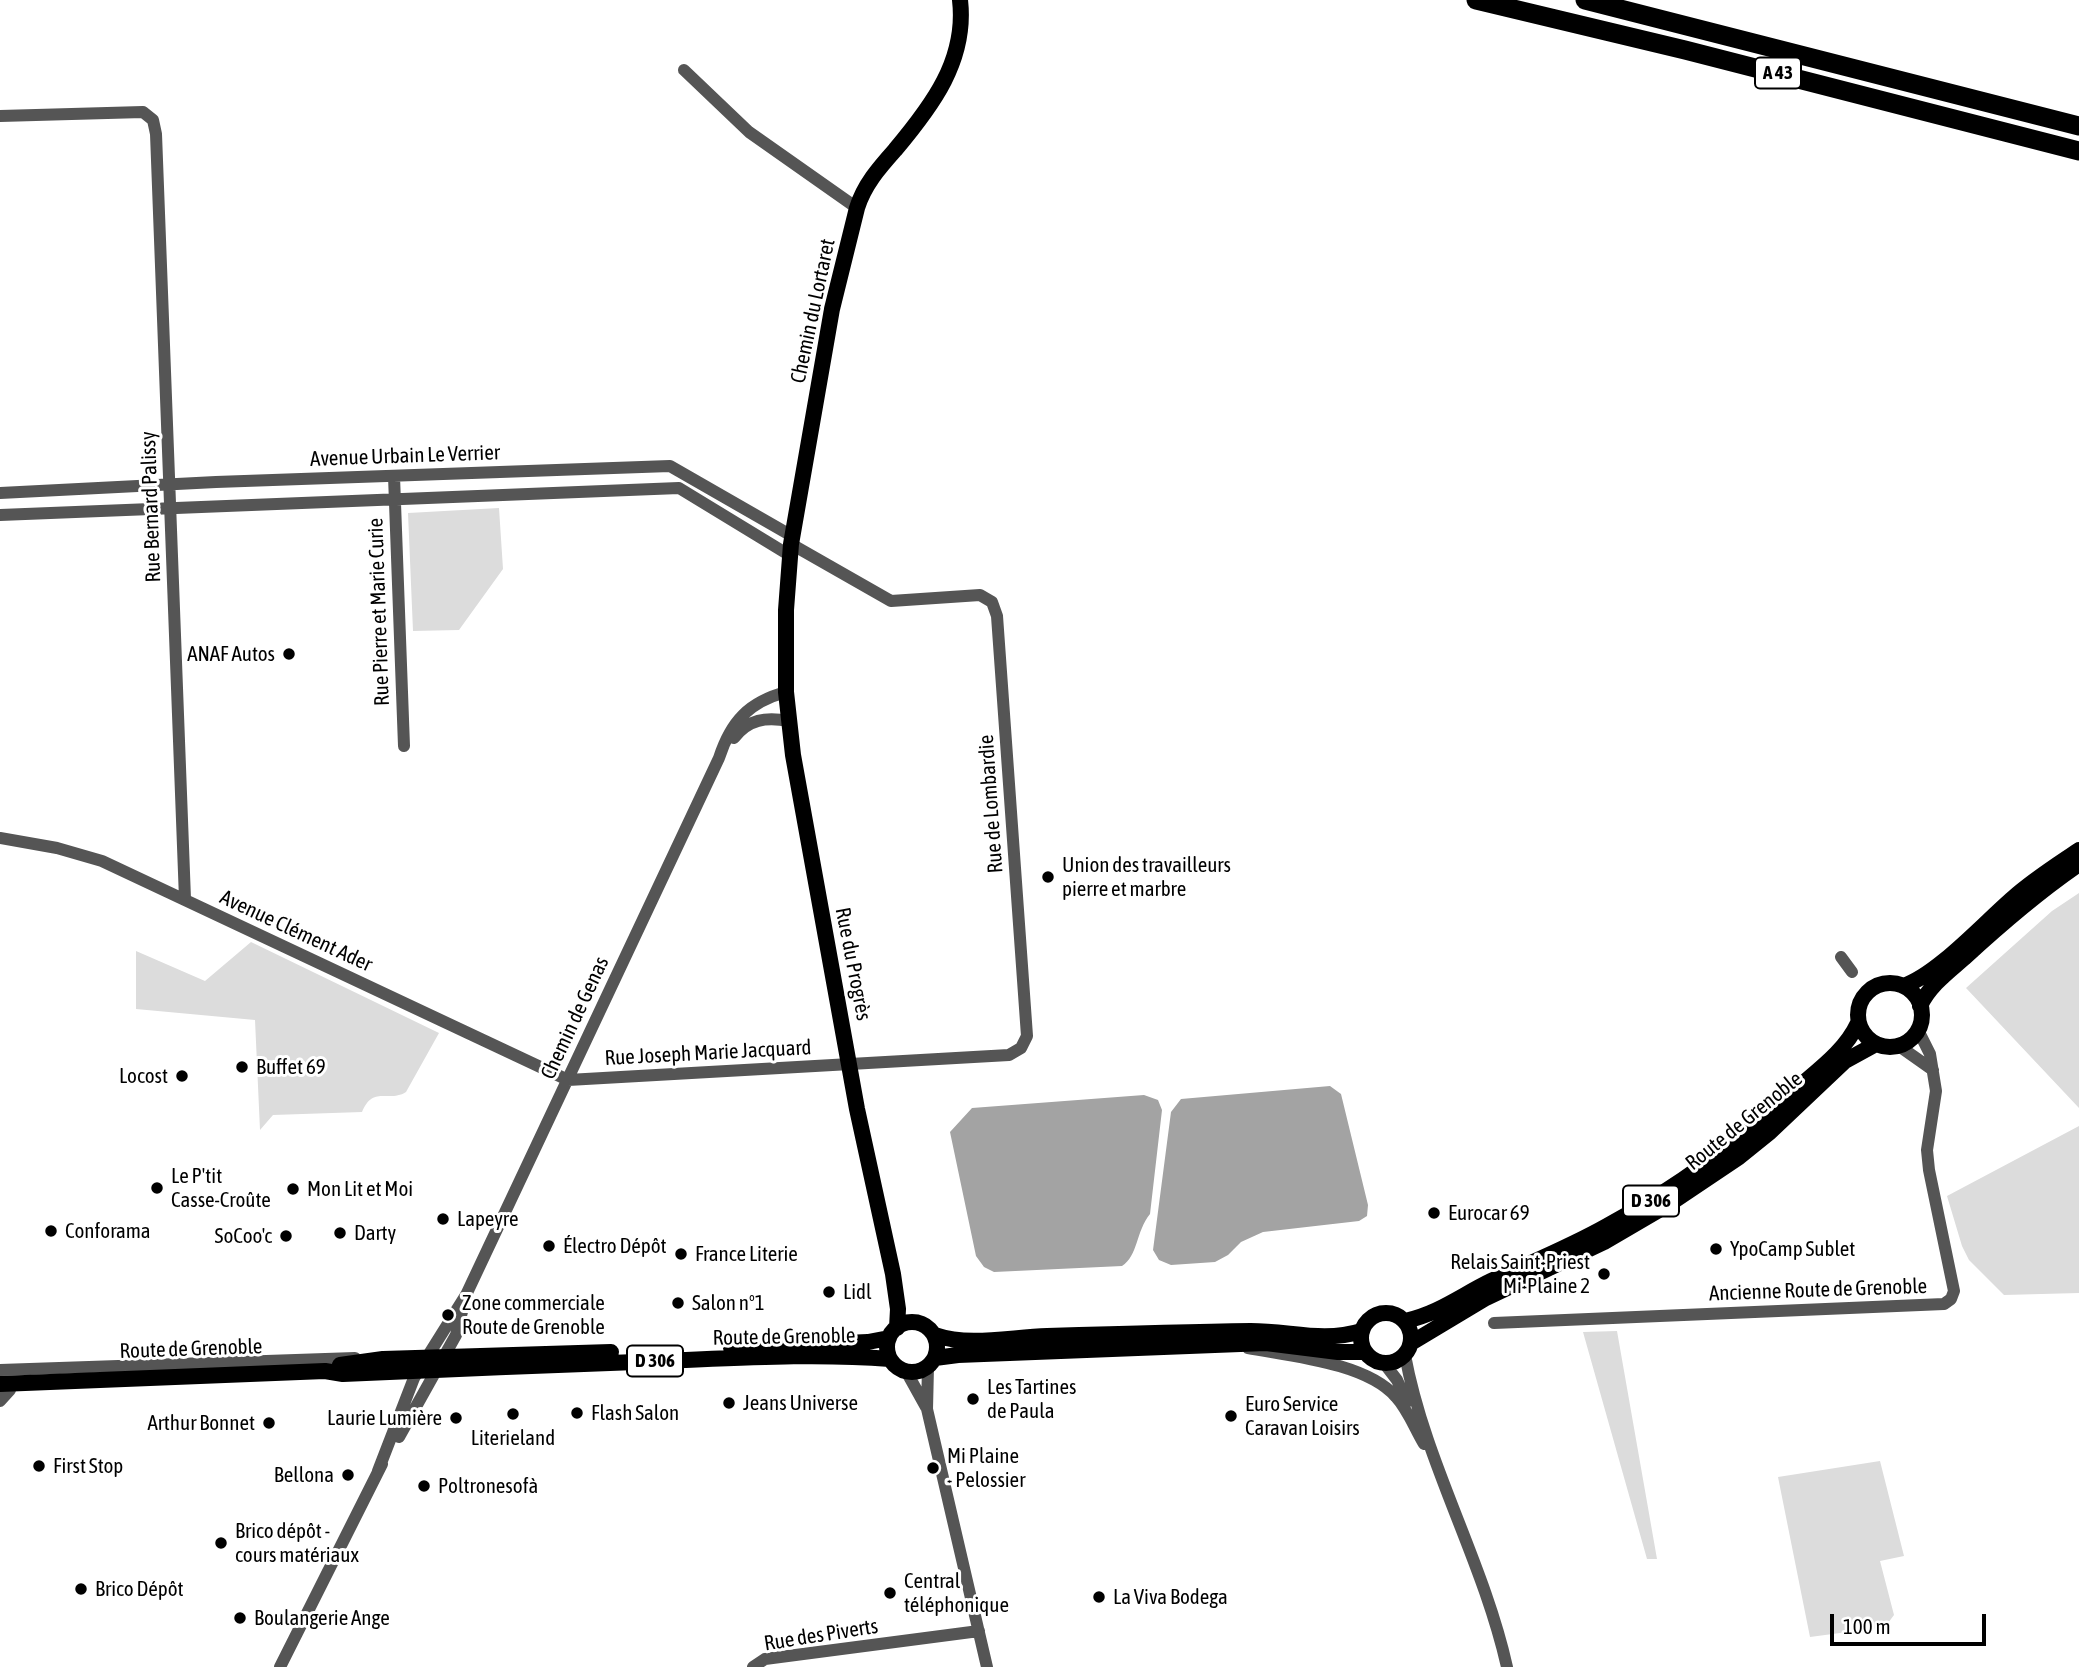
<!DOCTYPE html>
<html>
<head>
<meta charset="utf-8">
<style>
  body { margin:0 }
  #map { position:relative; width:2079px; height:1667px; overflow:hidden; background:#fff; font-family:"Asap Condensed",sans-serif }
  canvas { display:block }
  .scale { position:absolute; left:1830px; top:1614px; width:156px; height:32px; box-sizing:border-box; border:4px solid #000; border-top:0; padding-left:9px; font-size:21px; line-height:24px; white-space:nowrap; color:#000; -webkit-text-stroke:5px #fff; paint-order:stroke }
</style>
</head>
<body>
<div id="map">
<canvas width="2079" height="1667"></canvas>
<div class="scale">100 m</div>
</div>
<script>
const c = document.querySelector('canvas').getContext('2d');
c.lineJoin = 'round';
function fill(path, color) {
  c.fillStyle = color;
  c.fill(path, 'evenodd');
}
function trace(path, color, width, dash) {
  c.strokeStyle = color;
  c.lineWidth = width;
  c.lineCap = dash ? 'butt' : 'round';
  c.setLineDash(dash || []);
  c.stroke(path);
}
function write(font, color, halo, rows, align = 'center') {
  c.font = font + ' "Asap Condensed",sans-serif';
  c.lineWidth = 6;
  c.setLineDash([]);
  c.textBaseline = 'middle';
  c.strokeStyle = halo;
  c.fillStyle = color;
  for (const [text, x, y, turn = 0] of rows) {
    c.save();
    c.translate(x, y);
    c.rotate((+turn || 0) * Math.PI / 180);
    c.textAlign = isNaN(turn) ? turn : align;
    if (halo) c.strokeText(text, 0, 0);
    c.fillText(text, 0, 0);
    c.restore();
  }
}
const green = new Path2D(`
  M 499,508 L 503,569 L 459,630 L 413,631 L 408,513 Z
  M 2079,893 L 2079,1108 L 1966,988 L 2052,911 Z
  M 251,942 L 439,1033 L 406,1092 C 389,1103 373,1085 362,1112 L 273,1115 L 260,1130 L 255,1020 L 136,1009 L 136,951 L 205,981 Z
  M 2079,1126 L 2079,1293 L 2004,1295 L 1969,1260 L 1962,1246 L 1947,1196 Z
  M 1617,1331 L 1657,1559 L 1647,1559 L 1583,1332 Z
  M 1880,1461 L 1904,1556 L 1880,1561 L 1894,1615 L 1885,1627 L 1810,1637 L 1778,1477 Z`);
const water = new Path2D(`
  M 1330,1086 L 1341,1094 L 1368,1205 L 1367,1216 L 1359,1221 L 1263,1232 L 1241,1242 L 1228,1255 L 1215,1262 L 1171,1265 L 1159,1260 L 1153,1250 L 1171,1112 L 1181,1099 Z
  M 1144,1095 L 1158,1100 L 1162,1110 L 1150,1214 C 1136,1231 1138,1256 1122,1266 L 994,1272 L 984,1267 L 976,1256 L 950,1132 L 972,1108 Z`);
const minor = new Path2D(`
  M 684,70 L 749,132 L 857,208
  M 0,116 L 143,112 L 153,120 L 156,134 L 185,899
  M 394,476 L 404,746
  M 0,493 L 216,482 L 670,466 L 792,536
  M 0,515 L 679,488 L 789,555
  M 734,738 C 748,719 766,717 789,721
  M 0,838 L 57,848 L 102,861 L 568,1080 L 1009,1055 L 1021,1048 L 1027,1036 L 997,616 L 992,602 L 980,595 L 891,601 L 791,544
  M 1841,957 L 1852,972
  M 1899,1046 L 1933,1070
  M 1494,1323 L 1944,1304 L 1951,1299 L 1954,1291 L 1929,1170 L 1927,1150 L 1936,1091 L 1930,1054 L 1918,1030
  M 1248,1348 C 1291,1356 1367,1363 1396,1397 C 1408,1410 1415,1429 1424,1444
  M 1405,1355 C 1425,1463 1483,1560 1507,1667
  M 1384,1363 L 1397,1380 L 1407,1402
  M 928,1367 L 927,1409 L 987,1667
  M 0,1370 L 355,1358
  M 906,1371 L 926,1407
  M 0,1401 L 10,1390
  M 399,1437 L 456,1335 L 465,1300
  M 378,1471 L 414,1378 L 466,1295 L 719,758 C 731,721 749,702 786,692
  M 280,1667 L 382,1464
  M 753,1667 L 765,1659 L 979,1631`);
const major = new Path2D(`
  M1858 1015a32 32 0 1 1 64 0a32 32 0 1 1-64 0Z
  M 1903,986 C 1937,975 1984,923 2013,898 C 2033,880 2057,865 2079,850
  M 1920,1006 C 1929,986 1948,972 1964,958 C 2001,924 2038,892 2079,864
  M1361 1338a25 25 0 1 1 50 0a25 25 0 1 1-50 0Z
  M 1405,1321 C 1438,1314 1462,1295 1491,1281 C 1530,1263 1570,1247 1607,1226 C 1678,1187 1742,1140 1801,1085 C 1822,1067 1846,1049 1858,1023
  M887 1347a25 25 0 1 1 50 0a25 25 0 1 1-50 0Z
  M 897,1328 L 898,1309 L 893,1274 L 857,1109 L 793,755 L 786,692 L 786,610 L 791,544 L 832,309 L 857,208 C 864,185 879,168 895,150 C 932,106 967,60 960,0
  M 935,1335 C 970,1347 1010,1337 1047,1336 C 1114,1334 1183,1332 1251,1331 C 1291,1331 1322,1343 1362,1331
  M 1411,1343 L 1486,1298 L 1604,1242 L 1669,1204 L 1739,1157 L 1770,1132 L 1845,1061 L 1876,1044
  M 731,1348 L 868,1342 L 889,1338
  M 935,1358 L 958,1355 L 1266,1343 L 1338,1352 L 1365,1352
  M 340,1365 L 383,1359 L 611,1352
  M 0,1384 L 325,1371 L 343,1374 C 449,1369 556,1365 662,1361 C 738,1358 815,1353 890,1359`);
const highway = new Path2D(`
  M 1476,0 L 1685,50 L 2079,151
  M 1585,0 L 2079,126`);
const markers = [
  [289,654,7,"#000"],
  [1048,877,7,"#000"],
  [242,1067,7,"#000"],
  [182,1076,7,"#000"],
  [157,1188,7,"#000"],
  [293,1189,7,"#000"],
  [1434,1213,7,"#000"],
  [443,1219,7,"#000"],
  [51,1231,7,"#000"],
  [340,1233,7,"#000"],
  [286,1236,7,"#000"],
  [549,1246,7,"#000"],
  [1716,1249,7,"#000"],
  [681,1254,7,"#000"],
  [1604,1274,7,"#000"],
  [829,1292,7,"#000"],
  [678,1303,7,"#000"],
  [448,1315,7,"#000"],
  [973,1399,7,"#000"],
  [729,1403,7,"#000"],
  [577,1413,7,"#000"],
  [513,1414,7,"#000"],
  [1231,1416,7,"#000"],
  [456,1418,7,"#000"],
  [269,1423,7,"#000"],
  [39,1466,7,"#000"],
  [933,1468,7,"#000"],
  [348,1475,7,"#000"],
  [424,1486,7,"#000"],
  [221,1543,7,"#000"],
  [81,1589,7,"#000"],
  [890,1593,7,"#000"],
  [1099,1597,7,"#000"],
  [240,1618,7,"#000"]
];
const shields = [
  [1778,73,46],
  [1651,1201,56],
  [655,1361,56]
];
const shieldNames = [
  ["A 43",1778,73],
  ["D 306",1651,1201],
  ["D 306",655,1361]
];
const streetNames = [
  ["Chemin du Lortaret",813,311,-78],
  ["Avenue Urbain Le Verrier",405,456,-2],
  ["Rue Bernard Palissy",151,507,-92],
  ["Rue Pierre et Marie Curie",379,612,-92],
  ["Rue de Lombardie",991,804,-94],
  ["Avenue Clément Ader",296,931,25],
  ["Rue du Progrès",853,964,79],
  ["Chemin de Genas",575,1018,-65],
  ["Rue Joseph Marie Jacquard",708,1053,-3],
  ["Route de Grenoble",1744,1121,-39],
  ["Ancienne Route de Grenoble",1818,1290,-2],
  ["Route de Grenoble",784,1337,-1],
  ["Route de Grenoble",191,1349,-2],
  ["Rue des Piverts",821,1635,-9]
];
const poiNames = [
  ["ANAF Autos",275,654,"right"],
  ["Union des travailleurs",1062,865],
  ["pierre et marbre",1062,889],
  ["Buffet 69",256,1067],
  ["Locost",168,1076,"right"],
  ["Le P'tit",171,1176],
  ["Casse-Croûte",171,1200],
  ["Mon Lit et Moi",307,1189],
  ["Eurocar 69",1448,1213],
  ["Lapeyre",457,1219],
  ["Conforama",65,1231],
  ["Darty",354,1233],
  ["SoCoo'c",272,1236,"right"],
  ["Électro Dépôt",563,1246],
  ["YpoCamp Sublet",1730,1249],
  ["France Literie",695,1254],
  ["Relais Saint-Priest",1590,1262,"right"],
  ["Mi-Plaine 2",1590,1286,"right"],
  ["Lidl",843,1292],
  ["Zone commerciale",462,1303],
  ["Route de Grenoble",462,1327],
  ["Salon n°1",692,1303],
  ["Les Tartines",987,1387],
  ["de Paula",987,1411],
  ["Jeans Universe",743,1403],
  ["Euro Service",1245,1404],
  ["Caravan Loisirs",1245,1428],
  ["Flash Salon",591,1413],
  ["Laurie Lumière",442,1418,"right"],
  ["Arthur Bonnet",255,1423,"right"],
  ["Literieland",513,1438,"center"],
  ["Mi Plaine",947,1456],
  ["- Pelossier",947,1480],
  ["First Stop",53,1466],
  ["Bellona",334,1475,"right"],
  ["Poltronesofà",438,1486],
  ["Brico dépôt -",235,1531],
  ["cours matériaux",235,1555],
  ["Central",904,1581],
  ["téléphonique",904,1605],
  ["Brico Dépôt",95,1589],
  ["La Viva Bodega",1113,1597],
  ["Boulangerie Ange",254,1618]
];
fill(green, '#dcdcdc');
fill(water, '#a3a3a3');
trace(minor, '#555', 12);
trace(major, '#000', 16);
trace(highway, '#000', 19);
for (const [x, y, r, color] of markers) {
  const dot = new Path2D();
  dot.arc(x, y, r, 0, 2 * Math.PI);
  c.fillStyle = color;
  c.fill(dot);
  trace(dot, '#fff', 2.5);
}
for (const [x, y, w] of shields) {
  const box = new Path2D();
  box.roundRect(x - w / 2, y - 15.5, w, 31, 5);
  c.fillStyle = '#fff';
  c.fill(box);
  trace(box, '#000', 2);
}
write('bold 19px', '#000', null, shieldNames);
write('21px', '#000', '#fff', streetNames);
write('21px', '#000', '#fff', poiNames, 'left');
</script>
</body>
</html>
